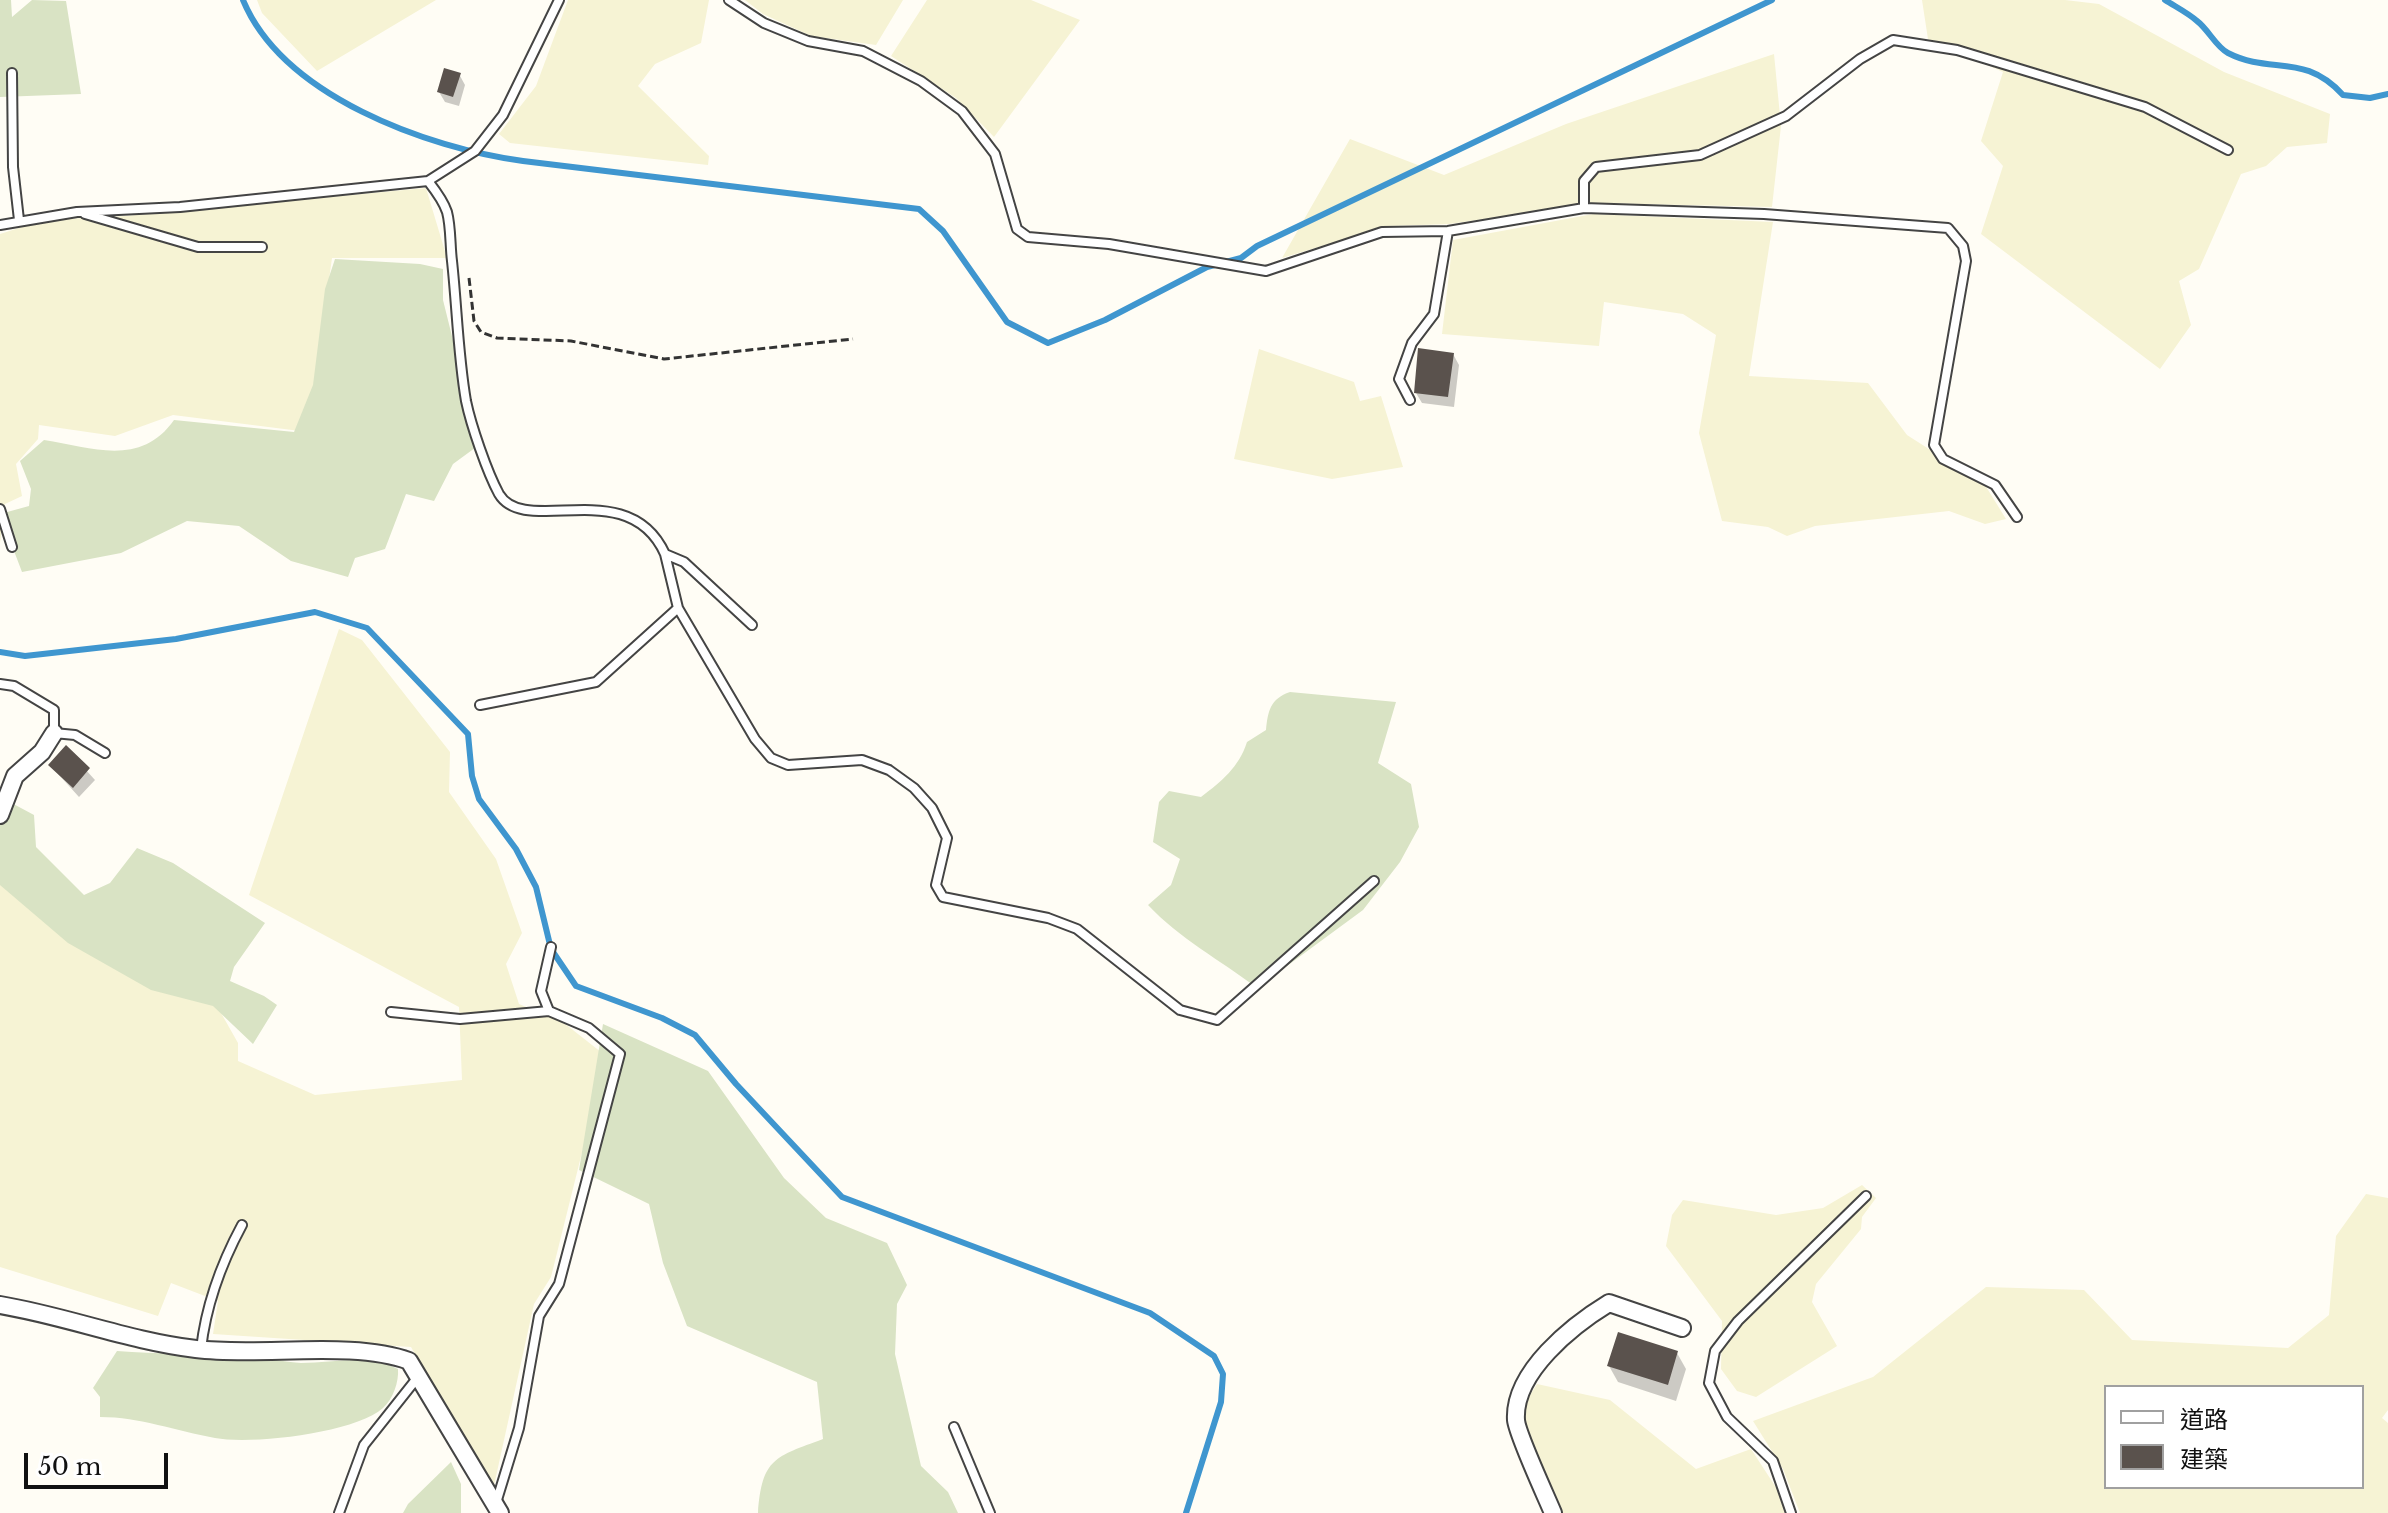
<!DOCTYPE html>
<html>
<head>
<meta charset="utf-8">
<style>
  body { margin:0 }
  #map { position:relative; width:2388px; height:1513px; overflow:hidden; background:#fffdf5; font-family:"Libre Baskerville","Noto Sans TC",serif }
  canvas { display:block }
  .legend { position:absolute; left:2104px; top:1385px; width:260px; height:104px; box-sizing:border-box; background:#fff; border:2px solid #a0a0a0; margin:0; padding:10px 14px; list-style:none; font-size:24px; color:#111 }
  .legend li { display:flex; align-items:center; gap:16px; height:40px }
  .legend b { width:40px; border:2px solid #a0a0a0 }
  .scale { position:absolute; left:24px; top:1453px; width:144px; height:36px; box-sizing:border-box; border:4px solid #111; border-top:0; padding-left:10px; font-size:24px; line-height:28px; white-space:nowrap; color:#111; -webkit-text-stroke:6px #fff; paint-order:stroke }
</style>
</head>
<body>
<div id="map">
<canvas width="2388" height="1513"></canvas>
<ul class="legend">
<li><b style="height:10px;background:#fff"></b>道路</li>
<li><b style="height:22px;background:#5a524d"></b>建築</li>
</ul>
<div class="scale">50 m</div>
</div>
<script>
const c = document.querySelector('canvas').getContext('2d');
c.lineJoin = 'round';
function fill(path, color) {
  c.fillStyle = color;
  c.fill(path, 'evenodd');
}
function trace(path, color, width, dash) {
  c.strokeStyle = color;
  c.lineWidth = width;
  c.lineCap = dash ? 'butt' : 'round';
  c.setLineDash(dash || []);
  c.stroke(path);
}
const farmland = new Path2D(`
  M 257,0 L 436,0 L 317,71 L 262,13 Z
  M 568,0 L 709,0 L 701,43 L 655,64 L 638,86 L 709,156 L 708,165 L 510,143 L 499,134 L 536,86 Z
  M 745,0 L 903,0 L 876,45 L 811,36 L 763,14 Z
  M 927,0 L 1031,0 L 1080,20 L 994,137 L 956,98 L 891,56 Z
  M 1922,0 L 2065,0 L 2099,4 L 2224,72 L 2330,114 L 2327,143 L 2287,147 L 2266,166 L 2241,174 L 2199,269 L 2179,281 L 2191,325 L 2160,369 L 1981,234 L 2003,166 L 1981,141 L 2003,72 L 1928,39 Z
  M 1774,54 L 1781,126 L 1772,207 L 1598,203 L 1449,224 L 1389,226 L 1282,258 L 1350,139 L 1444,175 L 1566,124 Z
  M 426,188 L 447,258 L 332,258 L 308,432 L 173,415 L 115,436 L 39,425 L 38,439 L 16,464 L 22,496 L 5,504 L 0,543 L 0,234 L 44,220 L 125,216 Z
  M 1593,214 L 1773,222 L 1749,376 L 1868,383 L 1907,435 L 1985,485 L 2006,519 L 1985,524 L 1949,511 L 1815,526 L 1787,536 L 1768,527 L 1722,521 L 1699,433 L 1716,335 L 1683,314 L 1604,302 L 1599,346 L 1442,334 L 1453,240 Z
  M 1259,349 L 1354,382 L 1360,401 L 1381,396 L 1403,467 L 1332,479 L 1234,459 Z
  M 339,629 L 362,640 L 450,752 L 449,792 L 496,859 L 522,933 L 506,964 L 519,1004 L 564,1023 L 606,1056 L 551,1277 L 534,1304 L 493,1490 L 411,1347 L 213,1334 L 218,1301 L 171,1283 L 158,1316 L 0,1267 L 0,871 L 212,997 L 238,1043 L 238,1061 L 315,1095 L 462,1080 L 459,1007 L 249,895 Z
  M 1862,1185 L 1876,1198 L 1862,1217 L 1861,1229 L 1816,1284 L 1812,1302 L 1837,1346 L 1756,1397 L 1737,1391 L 1721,1369 L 1722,1321 L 1666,1246 L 1672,1215 L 1683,1200 L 1776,1215 L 1823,1208 Z
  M 2366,1194 L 2388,1198 L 2388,1410 L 2382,1418 L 2388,1423 L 2388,1513 L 1800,1513 L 1783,1469 L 1753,1421 L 1873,1377 L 1986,1287 L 2084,1290 L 2132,1340 L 2288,1348 L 2329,1315 L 2336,1236 ZM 2106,1387 L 2362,1387 L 2362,1487 L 2106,1487 Z
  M 1537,1384 L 1610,1400 L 1696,1469 L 1751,1449 L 1777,1489 L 1785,1513 L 1560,1513 L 1523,1421 L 1528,1398 Z`);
const cemetery = new Path2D(`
  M 0,0 L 11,0 L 12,17 L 32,0 L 66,1 L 81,94 L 0,97 Z
  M 335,259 L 420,264 L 443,269 L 443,300 L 479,445 L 453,464 L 434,501 L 406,494 L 385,549 L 355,558 L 348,577 L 291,561 L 239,526 L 187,521 L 121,553 L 22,572 L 0,514 L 29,506 L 31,489 L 20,461 L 44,440 C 93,448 141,467 174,420 L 294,432 L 313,385 L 325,289 Z
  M 1290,692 L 1396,702 L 1378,763 L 1411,784 L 1419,827 L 1400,862 L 1363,910 L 1257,988 C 1220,960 1179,938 1148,905 L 1171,885 L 1180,859 L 1153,842 L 1159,802 L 1169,791 L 1201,797 C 1222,781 1239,767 1247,742 L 1266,730 C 1268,711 1270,699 1290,692 Z
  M 6,800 L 34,815 L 36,847 L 84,895 L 110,883 L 137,848 L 173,863 L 265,923 L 234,967 L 230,981 L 264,996 L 277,1005 L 253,1044 L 213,1006 L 151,990 L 68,943 L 0,885 L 0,813 Z
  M 603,1024 L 708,1071 L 784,1178 L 826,1218 L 887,1243 L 907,1285 L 897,1304 L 895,1354 L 921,1466 L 948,1492 L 958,1513 L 758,1513 C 762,1458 775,1457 823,1439 L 817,1382 L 687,1326 L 663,1263 L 649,1204 L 579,1170 Z
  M 117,1351 C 157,1354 195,1354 234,1355 C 257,1355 279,1362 301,1363 C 334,1363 368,1353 398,1369 C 399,1382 393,1399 383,1408 C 355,1433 251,1445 215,1438 C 176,1431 140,1417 100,1417 L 100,1397 L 93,1388 Z
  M 451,1462 L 461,1484 L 461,1513 L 403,1513 L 408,1504 Z`);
const shadow = new Path2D(`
  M 459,74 L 465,85 L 459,106 L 445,102 L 439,92 Z
  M 1453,354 L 1459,365 L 1454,407 L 1422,403 L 1416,393 Z
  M 66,748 L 95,780 L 79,797 L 50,765 Z
  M 1677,1353 L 1686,1369 L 1676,1401 L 1618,1382 L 1609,1366 Z`);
const stream = new Path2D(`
  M 243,0 C 283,96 427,148 523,161 L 919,209 L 943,231 L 1007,322 L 1048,343 L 1105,320 L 1207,267 L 1241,258 L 1257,246 L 1772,0
  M 2165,0 C 2176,7 2188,13 2197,21 C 2208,29 2216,47 2228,53 C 2271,75 2304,52 2343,95 L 2370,98 L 2388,94
  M 0,652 L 25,656 L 176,639 L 315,612 L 367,628 L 468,734 L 472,776 L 479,799 L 516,849 L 536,887 L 551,949 L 576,986 L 662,1018 L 695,1035 L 736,1084 L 842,1197 L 1150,1313 L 1214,1356 L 1223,1374 L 1221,1402 L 1186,1513`);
const building = new Path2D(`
  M 444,68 L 461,73 L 453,97 L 437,92 Z
  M 1418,348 L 1454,353 L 1448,397 L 1414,393 Z
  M 66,745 L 90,768 L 73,788 L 48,765 Z
  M 1618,1332 L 1678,1351 L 1668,1385 L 1607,1366 Z`);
const path = new Path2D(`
  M 469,278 L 474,321 L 481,332 L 497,338 L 571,341 L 664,359 L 853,339`);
const lane = new Path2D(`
  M 729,0 L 764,23 L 808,41 L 863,51 L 921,81 L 962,111 L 995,154 L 1017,229 L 1028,237 L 1109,244 L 1266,271 L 1382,232 L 1448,231 L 1584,208 L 1764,214 L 1948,228 L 1963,246 L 1966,261 L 1934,445 L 1943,459 L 1995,485 L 2017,517
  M 12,73 L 13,167 L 19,220
  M 428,181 C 435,190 443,200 447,212 C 451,227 450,245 452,261 C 457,307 458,355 466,401 C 471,425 487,472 499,494 C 525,538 628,473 665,554 L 684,562 L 752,625
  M 1584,208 L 1584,181 L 1596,167 L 1700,155 L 1786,116 L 1860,59 L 1893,40 L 1957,50 L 2145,107 L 2228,150
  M 85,214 L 198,247 L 262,247
  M 0,225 L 77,212 L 180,207 L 428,181 L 475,151 L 503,115 L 559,0
  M 1410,400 L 1399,379 L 1412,343 L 1434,314 L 1448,231
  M 0,509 L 12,547
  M 678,608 L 755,739 L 771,758 L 788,765 L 862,760 L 889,770 L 914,788 L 932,808 L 947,838 L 936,885 L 943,897 L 1048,918 L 1077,929 L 1180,1010 L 1217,1020 L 1374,881
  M 0,684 L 14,686 L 54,710 L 54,733 L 75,735 L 105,753
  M 480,705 L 596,682 L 678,608 L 665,554
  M 391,1012 L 460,1019 L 549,1011 L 541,991 L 551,947
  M 201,1349 C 206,1305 221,1264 242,1225
  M 954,1427 L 990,1513
  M 496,1503 L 519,1428 L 539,1316 L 559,1284 L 620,1054 L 589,1028 L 549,1011
  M 339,1513 L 364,1445 L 418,1377
  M 1791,1513 L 1773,1461 L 1727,1417 L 1709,1383 L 1715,1351 L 1738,1321 L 1866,1196`);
const street = new Path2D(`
  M 0,815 L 15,776 L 42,752 L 54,733
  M 0,1305 C 66,1316 129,1341 196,1349 C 259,1357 353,1340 409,1361 L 500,1513
  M 1553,1513 C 1546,1496 1517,1434 1516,1420 C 1513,1372 1573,1325 1609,1303 L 1682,1328`);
fill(farmland, '#f6f3d4');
fill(cemetery, '#d9e3c4');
fill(shadow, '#0003');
trace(stream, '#3f96cf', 6);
fill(building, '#5a524d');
trace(lane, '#444', 12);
trace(street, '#444', 20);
trace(path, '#333', 3, [8, 4]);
trace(lane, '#fff', 8);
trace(street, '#fff', 16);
</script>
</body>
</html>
